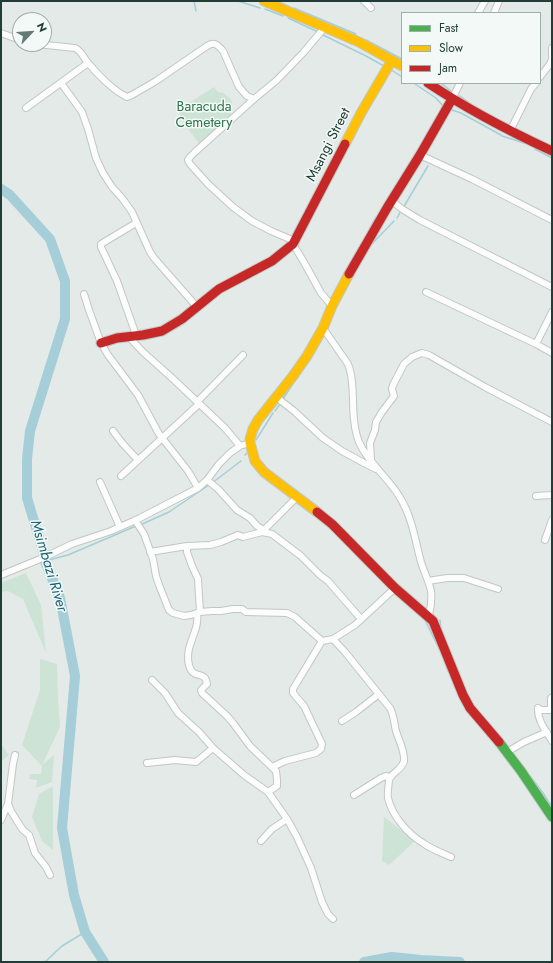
<!DOCTYPE html>
<html>
<head>
<meta charset="utf-8">
<style>
  body { margin:0 }
  #map { position:relative; width:553px; height:963px; overflow:hidden; background:#e4eae7; font-family:Jost,sans-serif }
  canvas { display:block }
  .frame { position:absolute; inset:0; border:2px solid #223d37; pointer-events:none }
  .legend { position:absolute; left:401px; top:12px; width:140px; height:72px; box-sizing:border-box; background:#f3f9f6; border:1px solid #9faeaa; margin:0; padding:5px 7px; list-style:none; font-size:12px; color:#223d37 }
  .legend li { display:flex; align-items:center; gap:8px; height:20px }
  .legend b { width:20px; border:1px solid #9faeaa }
  .north { position:absolute; left:12px; top:12px; width:40px; height:40px; box-sizing:border-box; background:#f3f9f6; border:1px solid #9faeaa; border-radius:50%; rotate:65deg; font-size:11px; font-weight:700; line-height:16px; text-align:center; color:#223d37 }
  .north::after { content:''; display:block; margin:auto; width:14px; height:18px; background:#667a75; clip-path:polygon(50% 0,100% 100%,50% 72%,0 100%) }
</style>
</head>
<body>
<div id="map">
<canvas width="553" height="963"></canvas>
<div class="frame"></div>
<ul class="legend">
<li><b style="height:5px;background:#4caf50"></b>Fast</li>
<li><b style="height:5px;background:#ffc107"></b>Slow</li>
<li><b style="height:5px;background:#c62828"></b>Jam</li>
</ul>
<div class="north">N</div>
</div>
<script>
const c = document.querySelector('canvas').getContext('2d');
c.lineJoin = 'round';
function fill(path, color) {
  c.fillStyle = color;
  c.fill(path, 'evenodd');
}
function trace(path, color, width, dash) {
  c.strokeStyle = color;
  c.lineWidth = width;
  c.lineCap = dash ? 'butt' : 'round';
  c.setLineDash(dash || []);
  c.stroke(path);
}
function write(font, color, halo, rows, align = 'center') {
  c.font = font + ' Jost,sans-serif';
  c.lineWidth = 3;
  c.setLineDash([]);
  c.textBaseline = 'middle';
  c.strokeStyle = halo;
  c.fillStyle = color;
  for (const [text, x, y, turn = 0] of rows) {
    c.save();
    c.translate(x, y);
    c.rotate((+turn || 0) * Math.PI / 180);
    c.textAlign = isNaN(turn) ? turn : align;
    if (halo) c.strokeText(text, 0, 0);
    c.fillText(text, 0, 0);
    c.restore();
  }
}
const green = new Path2D(`
  M 214,87 L 218,92 L 224,93 L 228,97 L 229,97 L 232,102 L 231,116 L 200,144 C 191,133 183,124 178,110 Z
  M 26,573 L 41,605 L 46,653 L 32,620 L 23,599 L 8,591 L 1,592 L 1,583 Z
  M 40,659 L 57,664 L 58,698 L 60,727 L 42,765 L 54,755 L 52,782 L 36,788 L 37,780 L 29,779 L 30,774 L 41,774 L 42,766 L 22,745 L 40,690 Z
  M 1,744 L 9,755 L 3,760 L 1,759 Z
  M 53,786 L 53,850 L 42,841 L 32,817 L 39,794 Z
  M 384,817 L 415,841 L 389,865 L 382,861 Z`);
const stream = new Path2D(`
  M 194,1 L 196,11
  M 238,1 L 260,8
  M 277,1 L 290,7
  M 294,8 L 356,34
  M 265,9 L 283,16
  M 288,18 L 318,32
  M 321,34 L 366,56 L 384,66
  M 366,40 L 402,59
  M 390,69 L 402,77
  M 441,83 L 451,91
  M 415,84 L 436,98 L 443,106 L 441,110
  M 460,96 L 475,107
  M 452,110 L 461,113 L 501,135
  M 502,136 L 524,143
  M 545,143 L 552,146
  M 535,149 L 552,158
  M 403,208 L 428,166
  M 397,218 L 401,211
  M 370,228 L 376,217
  M 369,247 L 394,221
  M 283,399 L 296,379
  M 275,411 L 280,404
  M 256,440 L 273,413
  M 245,455 L 249,451
  M 212,483 L 241,461
  M 140,525 L 169,512 L 209,485
  M 45,561 L 68,555 L 136,526
  M 425,620 L 443,657
  M 440,620 L 441,630
  M 444,660 L 448,671
  M 487,722 L 490,724 L 493,729
  M 530,776 L 543,793 L 552,807
  M 45,962 L 62,946 L 85,932`);
const river = new Path2D(`
  M 1,189 L 10,195 L 50,239 L 65,281 L 65,319 L 30,431 L 27,459 L 27,498 L 45,557 L 45,561 L 60,598 L 75,676 L 62,828 L 74,895 L 85,932 L 104,962
  M 364,962 L 392,957 L 421,960 L 460,962`);
const street = new Path2D(`
  M 364,1 L 371,8
  M 478,13 L 485,1
  M 494,13 L 499,1
  M 325,27 L 303,53 L 277,80 L 254,99 L 195,152 L 190,157 L 188,160 L 190,164 L 208,184 L 233,207 L 252,221 L 271,231 L 290,239 L 305,264 L 321,293 L 332,306
  M 1,33 L 20,40
  M 37,44 L 75,48 C 82,51 84,59 89,64 C 98,75 114,91 127,97 L 132,95 L 156,81 L 207,46 C 214,41 218,45 223,51 L 239,87 L 247,96 L 254,99
  M 552,48 L 552,56
  M 540,77 L 550,64 L 552,59
  M 61,83 L 82,112 L 88,129 L 96,158 L 103,173 L 112,187 L 122,198 L 132,212 L 150,252 L 154,258 L 197,307
  M 452,99 L 460,83
  M 26,108 L 88,63
  M 510,131 L 531,89 L 536,83
  M 420,155 L 472,179 L 552,220
  M 391,200 L 402,209 L 420,220 L 552,287
  M 136,223 L 101,244 L 101,247 L 117,281 L 136,335
  M 426,292 L 536,344 L 552,353
  M 84,294 L 89,310 L 101,343 L 108,355 L 138,395 L 159,434 L 188,471 L 198,488
  M 323,328 L 348,364 C 353,376 352,385 353,397 C 353,411 354,430 359,442 C 368,463 388,477 399,496 C 412,516 415,540 421,562 C 424,572 429,581 431,591 C 432,599 431,607 429,615 L 432,619
  M 128,336 L 143,352 L 171,377 L 225,428 L 240,446
  M 536,344 L 552,312
  M 276,397 L 294,411 L 323,438 L 342,451 L 364,463 L 376,469
  M 197,402 L 243,355
  M 113,431 L 123,444 L 138,460
  M 371,459 L 370,443 L 375,430 L 376,422 L 382,412 L 394,396 L 392,389 L 393,385 L 404,364 L 412,357 L 422,353 L 429,355 L 485,387 L 552,422
  M 121,476 L 199,404
  M 207,480 L 218,489 L 237,510 L 250,518 L 257,526 L 264,530
  M 100,482 L 120,527
  M 536,496 L 552,495
  M 135,520 L 144,534 L 153,559 L 156,576 L 159,585 L 169,610 L 173,613 L 184,616 L 191,615 L 200,612 L 212,611 L 221,611 L 233,609 L 242,609 L 246,612 L 287,613 L 295,617 L 322,641
  M 262,532 L 297,497
  M 545,540 L 552,520
  M 187,546 L 187,552 L 192,566 L 198,579 L 200,612
  M 150,552 L 187,546 L 210,545 L 221,542 L 238,535 L 243,537 L 262,532 L 272,534 L 301,556 L 321,576 L 328,581 L 361,619
  M 1,575 L 45,557 L 72,544 L 111,531 L 138,519 L 198,488 L 207,480 L 219,464 L 230,453 L 240,446 L 250,443
  M 428,581 L 447,578 L 464,578 L 498,589
  M 197,613 C 200,632 184,645 189,665 C 193,681 205,669 207,684 L 201,690 L 202,693 L 227,716 L 233,723 L 250,746 L 276,771 L 277,779 L 277,786 L 268,792
  M 333,639 L 345,652 L 390,708 C 394,715 394,723 396,731 C 399,741 405,751 404,761 C 402,770 392,772 389,780 C 389,782 387,796 388,798 C 392,816 408,834 423,843 C 431,849 442,853 451,857
  M 152,680 L 165,693 L 178,713 L 199,732 L 213,748 L 244,775 L 268,792 L 287,819 L 297,837 L 311,868 L 322,902 L 328,914 L 333,919
  M 552,699 L 551,698 L 551,710 L 541,710 L 538,708 C 537,720 546,731 552,741
  M 342,721 L 356,712 L 379,694
  M 507,752 L 524,742 L 547,732
  M 147,763 L 175,760 L 196,762 L 213,748
  M 272,767 L 285,761 L 316,753 L 321,749 L 322,744 L 304,706 L 293,693 L 293,689 L 322,641 L 333,639 L 355,625 L 395,588
  M 354,795 L 381,778 L 386,776 L 390,777
  M 8,804 L 11,811 L 17,821 L 23,830 L 29,835 L 35,853 L 46,867 L 50,875
  M 1,820 L 8,804 L 13,764 L 15,755
  M 261,841 L 272,829 L 287,819`);
const fast = new Path2D(`
  M 499,742 L 521,771 L 552,817`);
const slow = new Path2D(`
  M 264,1 L 359,42 L 402,66
  M 345,144 L 361,113 L 392,60
  M 317,512 L 264,472 L 255,461 L 250,443 L 250,439 L 253,429 L 258,420 L 293,376 L 307,356 L 323,328 L 332,306 L 349,274`);
const jam = new Path2D(`
  M 428,83 C 467,109 509,131 552,151
  M 349,274 L 387,208 L 420,155 L 452,99
  M 101,343 L 117,338 L 143,335 L 162,331 L 182,319 L 219,289 L 272,261 L 293,244 L 345,144
  M 317,512 L 332,524 L 395,588 L 433,621 L 463,695 L 470,708 L 499,742`);
const parkNames = [
  ["Baracuda",204,108],
  ["Cemetery",204,124]
];
const streetNames = [
  ["Msangi Street",329,145,-63]
];
const waterNames = [
  ["Msimbazi River",48,566,73]
];
fill(green, '#cde3d5');
trace(stream, '#a5ced8', 1.5);
trace(river, '#a5ced8', 10);
trace(street, '#c1c7c4', 8);
trace(fast, '#c0c7c5', 11);
trace(slow, '#c0c7c5', 11);
trace(jam, '#c0c7c5', 11);
trace(street, '#fbfcfb', 6);
trace(fast, '#4caf50', 9);
trace(slow, '#ffc107', 9);
trace(jam, '#c62828', 9);
write('14px', '#2c744c', '#f3f9f6', parkNames);
write('14px', '#223d37', '#f3f9f6', streetNames);
write('italic 15px', '#1c657a', '#f3f9f6', waterNames);
</script>
</body>
</html>
